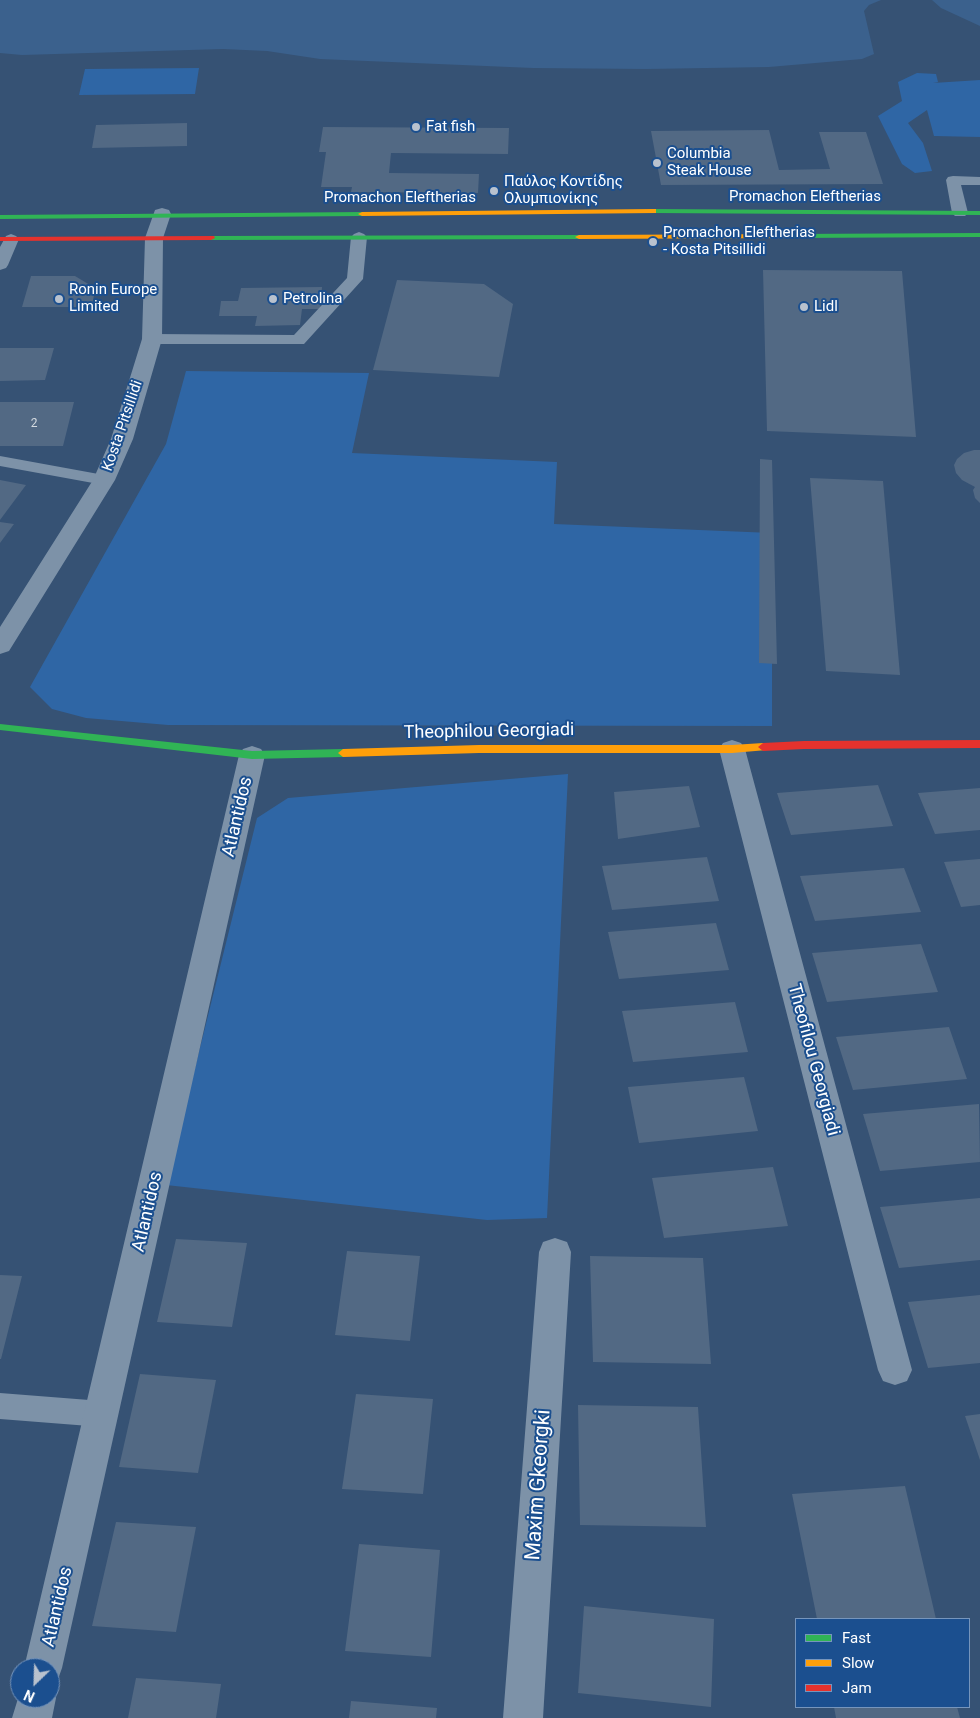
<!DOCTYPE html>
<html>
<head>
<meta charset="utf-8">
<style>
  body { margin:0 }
  #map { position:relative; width:980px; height:1718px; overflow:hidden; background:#365274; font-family:Roboto,sans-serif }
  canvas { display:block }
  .legend { position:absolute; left:795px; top:1618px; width:175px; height:90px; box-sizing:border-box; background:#1b4f8f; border:1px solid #7695bc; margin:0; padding:6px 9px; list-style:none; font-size:15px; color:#fff }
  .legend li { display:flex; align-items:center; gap:10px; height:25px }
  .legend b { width:25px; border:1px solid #7695bc }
  .north { position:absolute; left:10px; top:1658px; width:50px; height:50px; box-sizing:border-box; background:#1b4f8f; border:1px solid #7695bc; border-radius:50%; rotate:204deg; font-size:14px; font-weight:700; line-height:20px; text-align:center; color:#fff }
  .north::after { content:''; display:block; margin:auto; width:18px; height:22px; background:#b9c2ce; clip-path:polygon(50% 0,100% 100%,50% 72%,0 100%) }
</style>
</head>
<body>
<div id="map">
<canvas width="980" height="1718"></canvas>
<ul class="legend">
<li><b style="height:6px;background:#30b455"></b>Fast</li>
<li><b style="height:6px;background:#ff9f0a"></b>Slow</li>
<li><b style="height:6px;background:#e5322d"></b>Jam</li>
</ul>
<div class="north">N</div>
</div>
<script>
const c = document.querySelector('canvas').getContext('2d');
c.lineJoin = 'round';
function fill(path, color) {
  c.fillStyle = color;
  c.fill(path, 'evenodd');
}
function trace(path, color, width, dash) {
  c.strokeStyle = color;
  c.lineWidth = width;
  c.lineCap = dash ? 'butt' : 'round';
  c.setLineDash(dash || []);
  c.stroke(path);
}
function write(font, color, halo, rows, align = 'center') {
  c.font = font + ' Roboto,sans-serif';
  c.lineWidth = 4;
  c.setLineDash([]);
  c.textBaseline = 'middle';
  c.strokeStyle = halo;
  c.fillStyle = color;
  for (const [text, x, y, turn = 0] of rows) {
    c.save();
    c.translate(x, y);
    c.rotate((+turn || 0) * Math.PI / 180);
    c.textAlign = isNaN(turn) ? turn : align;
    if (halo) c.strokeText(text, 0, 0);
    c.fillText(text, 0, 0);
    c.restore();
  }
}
const green = new Path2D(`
  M 199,68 L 195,94 L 79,95 L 85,69 Z
  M 917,73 L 936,74 L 938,82 L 933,83 L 980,80 L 980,137 L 934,136 L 927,110 L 908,123 L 923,143 L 932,171 L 915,173 L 902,164 L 878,116 L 902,101 L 898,82 Z
  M 186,371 L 369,373 L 352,453 L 557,462 L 554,524 L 772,533 L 772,726 L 168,725 L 86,718 L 52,709 L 30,687 L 166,444 Z
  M 568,774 L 547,1218 L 487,1220 L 166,1185 L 257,818 L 288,798 Z`);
const water = new Path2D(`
  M 0,0 L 881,0 L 869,5 L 864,11 L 874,54 L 862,59 L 769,67 L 646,69 L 533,68 L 320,59 L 267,51 L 223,49 L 22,55 L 0,53 Z
  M 932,0 L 980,0 L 980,26 L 941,8 Z`);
const building = new Path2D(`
  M 187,123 L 187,146 L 92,148 L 96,125 Z
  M 323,127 L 509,128 L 508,154 L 391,153 L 389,173 L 479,174 L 478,193 L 351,192 L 352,187 L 321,187 L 326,152 L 319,152 Z
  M 769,130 L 779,170 L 830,169 L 819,132 L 866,132 L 883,184 L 661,185 L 651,131 Z
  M 763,270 L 902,271 L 916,437 L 767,431 Z
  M 31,276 L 75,276 L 95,288 L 92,307 L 22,307 Z
  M 397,280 L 484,284 L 513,304 L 499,377 L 373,370 Z
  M 322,287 L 320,309 L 302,309 L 300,325 L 255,326 L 257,316 L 219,316 L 221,301 L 238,301 L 241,288 Z
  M 0,348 L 54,348 L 45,380 L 0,381 Z
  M 0,402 L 74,402 L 63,446 L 0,446 Z
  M 974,450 L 980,450 L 980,503 L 975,498 L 973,490 L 975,487 L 962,480 L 956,473 L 954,465 L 957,459 L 964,453 Z
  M 760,459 L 772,460 L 777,664 L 759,663 Z
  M 810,478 L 883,481 L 900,675 L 826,671 Z
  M 0,480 L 26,485 L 0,520 Z
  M 0,522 L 14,524 L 0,543 Z
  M 878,785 L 893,826 L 791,835 L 777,793 Z
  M 689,786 L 700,827 L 618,839 L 614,792 Z
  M 980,788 L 980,830 L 935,834 L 918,793 Z
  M 707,857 L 719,901 L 612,910 L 602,866 Z
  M 980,859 L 980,905 L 961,907 L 944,862 Z
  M 904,868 L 921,912 L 815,921 L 800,876 Z
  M 716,923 L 729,970 L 619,979 L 608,932 Z
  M 921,944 L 938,992 L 827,1002 L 812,953 Z
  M 735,1002 L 748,1052 L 633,1062 L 622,1011 Z
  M 949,1027 L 967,1079 L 853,1090 L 836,1037 Z
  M 744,1077 L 758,1131 L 639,1143 L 628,1087 Z
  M 979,1104 L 980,1162 L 880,1171 L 863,1114 Z
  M 773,1167 L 788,1226 L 664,1238 L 652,1178 Z
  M 980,1198 L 980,1260 L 899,1268 L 880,1207 Z
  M 176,1239 L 247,1243 L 232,1327 L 157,1322 Z
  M 347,1251 L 420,1256 L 410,1341 L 335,1335 Z
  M 590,1256 L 703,1258 L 711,1364 L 593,1362 Z
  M 0,1275 L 22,1276 L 1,1359 L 0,1359 Z
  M 980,1295 L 980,1363 L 928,1368 L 908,1302 Z
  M 140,1374 L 216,1380 L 198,1473 L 119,1467 Z
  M 356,1394 L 433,1399 L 423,1494 L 342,1489 Z
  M 578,1405 L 698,1407 L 706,1527 L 580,1525 Z
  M 980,1414 L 980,1460 L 965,1416 Z
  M 905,1486 L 936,1619 L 817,1619 L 792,1494 Z
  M 116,1522 L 196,1527 L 176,1632 L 92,1626 Z
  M 359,1544 L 440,1550 L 431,1657 L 345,1651 Z
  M 584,1606 L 714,1619 L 711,1707 L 578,1693 Z
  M 136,1678 L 221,1684 L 216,1718 L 128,1718 Z
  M 351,1701 L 437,1708 L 436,1718 L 349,1718 Z
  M 834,1707 L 957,1707 L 960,1718 L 836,1718 Z`);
const lane = new Path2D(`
  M 953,176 L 980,177 L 980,185 L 961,185 L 968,213 L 965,216 L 955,216 L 952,213 L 946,180 L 948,177 Z
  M 359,232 L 364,234 L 367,237 L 363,279 L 304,344 L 152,344 L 146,343 L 144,339 L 146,335 L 152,334 L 294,335 L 347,278 L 351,237 L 354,234 Z
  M 11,234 L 16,236 L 19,239 L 8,265 L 6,268 L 0,270 L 0,247 L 6,236 Z
  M 0,456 L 104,475 L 110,476 L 113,480 L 110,484 L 104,485 L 0,466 Z
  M 0,1393 L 102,1401 L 112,1405 L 116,1414 L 112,1423 L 102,1427 L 0,1419 Z`);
const street = new Path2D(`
  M 162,208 L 169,210 L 171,214 L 163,238 L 162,339 L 133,439 L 115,480 L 9,651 L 0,654 L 0,627 L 93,480 L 111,439 L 142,339 L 145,238 L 155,210 Z
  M 732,740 L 741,743 L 745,749 L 912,1370 L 907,1381 L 895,1385 L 883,1381 L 878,1370 L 719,749 L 723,743 Z
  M 252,746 L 261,749 L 265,755 L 62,1668 L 57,1682 L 50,1684 L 56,1698 L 52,1718 L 12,1718 L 20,1692 L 20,1698 L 50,1698 L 50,1668 L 24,1668 L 239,755 L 243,749 Z
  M 555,1238 L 567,1242 L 571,1252 L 543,1718 L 503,1718 L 539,1252 L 543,1242 Z`);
const fast = new Path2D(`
  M 650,209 L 980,211 L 980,215 L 653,213 L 650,213 Z
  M 365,212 L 366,214 L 362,216 L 0,219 L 0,215 Z
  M 980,233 L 980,237 L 790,238 L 786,236 L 790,234 Z
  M 579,235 L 583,237 L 582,239 L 211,240 L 207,238 L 211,236 Z
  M 0,724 L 252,751 L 343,749 L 348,753 L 343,757 L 252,759 L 0,730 Z`);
const slow = new Path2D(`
  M 653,209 L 656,209 L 656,213 L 362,216 L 358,214 L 362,212 Z
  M 790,234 L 793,234 L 793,238 L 579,239 L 575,237 L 579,235 Z
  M 763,743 L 768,747 L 767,750 L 732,753 L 479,753 L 343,757 L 338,753 L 343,749 L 479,745 L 732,745 Z`);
const jam = new Path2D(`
  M 214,236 L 215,238 L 211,240 L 0,241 L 0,237 Z
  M 980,740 L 980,748 L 804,749 L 763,751 L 758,747 L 763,743 L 804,741 Z`);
const markers = [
  [416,127,5,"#b9c2ce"],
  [657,163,5,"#b9c2ce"],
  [494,191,5,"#b9c2ce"],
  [653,242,5,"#b9c2ce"],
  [59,299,5,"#b9c2ce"],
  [273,299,5,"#b9c2ce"],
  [804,307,5,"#b9c2ce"]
];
const farNumbernames = [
  ["2",34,424]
];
const farPoinames = [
  ["Fat fish",426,127],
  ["Columbia",667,154],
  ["Steak House",667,171],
  ["Παύλος Κοντίδης",504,182],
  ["Ολυμπιονίκης",504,199],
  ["Promachon Eleftherias",663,233],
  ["- Kosta Pitsillidi",663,250],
  ["Ronin Europe",69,290],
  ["Limited",69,307],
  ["Petrolina",283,299],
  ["Lidl",814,307]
];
const farStreetnames = [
  ["Promachon Eleftherias",805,197],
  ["Promachon Eleftherias",400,198],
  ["Kosta Pitsillidi",123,426,-71]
];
const streetNames = [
  ["Theophilou Georgiadi",489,732,-1],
  ["Atlantidos",238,817,-77],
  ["Theofilou Georgiadi",813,1060,75],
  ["Atlantidos",148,1212,-77],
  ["Atlantidos",58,1607,-77]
];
const nearStreetnames = [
  ["Maxim Gkeorgki",539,1485,-86]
];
fill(green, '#2f66a5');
fill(water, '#3b618d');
fill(building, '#526984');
fill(lane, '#7d92a8');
fill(street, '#7d92a8');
fill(fast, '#30b455');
fill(slow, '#ff9f0a');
fill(jam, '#e5322d');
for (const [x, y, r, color] of markers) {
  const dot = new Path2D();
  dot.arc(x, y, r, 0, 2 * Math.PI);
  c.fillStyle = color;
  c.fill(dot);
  trace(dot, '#1b4f8f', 2);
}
write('12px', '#d4dae0', null, farNumbernames);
write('15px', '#fff', '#1b4f8f', farPoinames, 'left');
write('15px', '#fff', '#1b4f8f', farStreetnames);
write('18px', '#fff', '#1b4f8f', streetNames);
write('21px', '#fff', '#1b4f8f', nearStreetnames);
</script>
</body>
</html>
